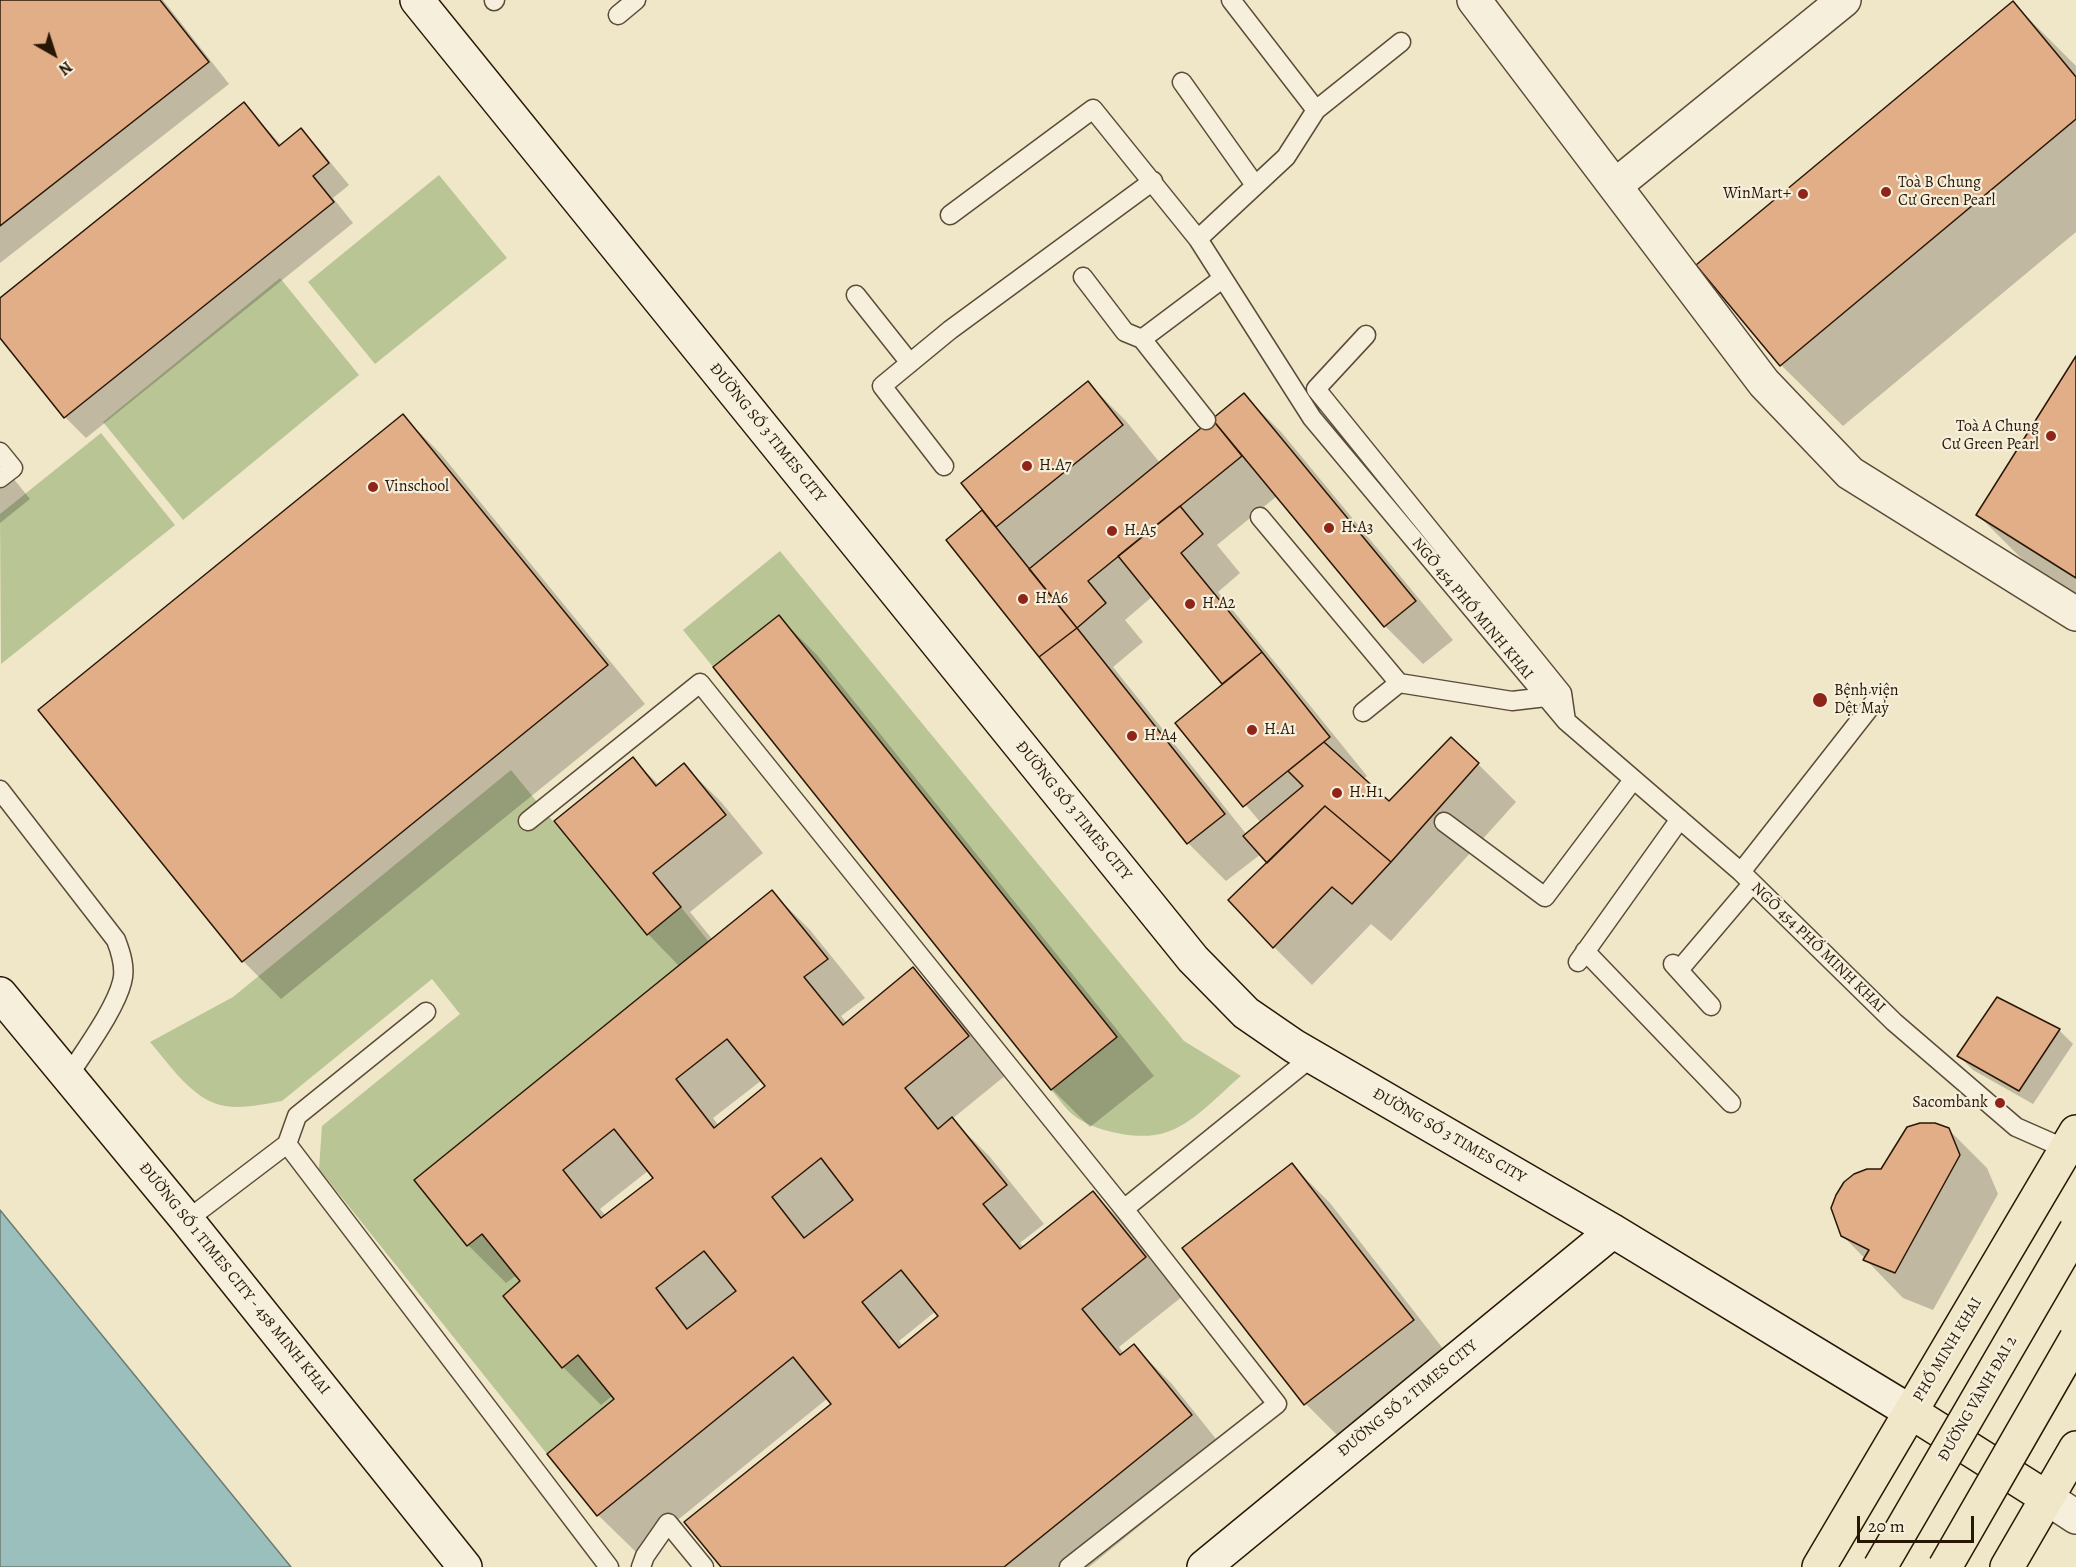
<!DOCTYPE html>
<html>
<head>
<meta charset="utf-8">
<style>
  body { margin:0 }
  #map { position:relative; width:2076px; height:1567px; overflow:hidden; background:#f0e7c9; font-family:Alegreya,serif }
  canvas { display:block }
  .north { position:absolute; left:24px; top:24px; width:60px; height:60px; -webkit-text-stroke:4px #f5efdc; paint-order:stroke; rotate:141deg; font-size:16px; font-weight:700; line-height:24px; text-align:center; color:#291706 }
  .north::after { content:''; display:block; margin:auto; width:21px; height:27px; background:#291706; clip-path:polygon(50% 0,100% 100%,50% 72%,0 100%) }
  .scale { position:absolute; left:1857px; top:1516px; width:117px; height:27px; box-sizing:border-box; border:3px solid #291706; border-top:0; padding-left:8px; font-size:18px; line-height:21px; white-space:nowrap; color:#291706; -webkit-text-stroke:4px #f5efdc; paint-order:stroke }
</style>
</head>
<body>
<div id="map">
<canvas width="2076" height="1567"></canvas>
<div class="north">N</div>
<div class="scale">20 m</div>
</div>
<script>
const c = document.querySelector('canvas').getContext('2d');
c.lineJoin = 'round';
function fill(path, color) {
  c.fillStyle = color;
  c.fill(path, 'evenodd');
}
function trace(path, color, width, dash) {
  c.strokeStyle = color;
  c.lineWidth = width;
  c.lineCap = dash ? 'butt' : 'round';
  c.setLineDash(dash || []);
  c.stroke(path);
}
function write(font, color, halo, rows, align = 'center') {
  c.font = font + ' Alegreya,serif';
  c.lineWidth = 4.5;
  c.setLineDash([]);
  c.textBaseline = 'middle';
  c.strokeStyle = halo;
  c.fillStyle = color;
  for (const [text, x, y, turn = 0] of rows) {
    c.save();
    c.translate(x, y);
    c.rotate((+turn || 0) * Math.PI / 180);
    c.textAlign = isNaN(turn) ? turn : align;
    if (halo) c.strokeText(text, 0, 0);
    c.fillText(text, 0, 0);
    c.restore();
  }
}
const green = new Path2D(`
  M 439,175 L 507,258 L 375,364 L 308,282 Z
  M 280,278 L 359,375 L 183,520 L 103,422 Z
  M 101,433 L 175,525 L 1,664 L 0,514 Z
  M 780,551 L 1184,1041 L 1241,1076 C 1219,1094 1193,1125 1164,1133 C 1139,1141 1091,1131 1072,1114 C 1064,1107 1058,1097 1051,1090 L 779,615 L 713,667 L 683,630 Z
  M 511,770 L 646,935 L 681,907 L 709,942 L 415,1180 L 467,1246 L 482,1234 L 520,1281 L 503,1296 L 562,1368 L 578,1355 L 614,1399 L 547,1454 L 319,1169 L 322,1126 L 460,1014 L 432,979 L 282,1101 C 264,1104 244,1109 225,1106 C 193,1101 170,1065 150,1042 L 233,997 Z`);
const water = new Path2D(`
  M 0,1210 L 291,1567 L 0,1567 Z`);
const shadow = new Path2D(`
  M 0,0 L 163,0 L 229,84 L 0,263 Z
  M 2013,3 L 2076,66 L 2076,232 L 1843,426 L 1781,365 Z
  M 244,104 L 282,146 L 301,130 L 321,151 L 349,185 L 333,198 L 353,223 L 86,438 L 65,417 L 0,336 L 0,300 Z
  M 2076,359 L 2076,599 L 2040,577 L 1978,515 Z
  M 1088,383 L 1126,421 L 1160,463 L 1244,395 L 1282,433 L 1453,640 L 1423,664 L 1385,626 L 1277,496 L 1217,545 L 1240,573 L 1218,592 L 1367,776 L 1363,779 L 1389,803 L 1478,764 L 1516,802 L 1391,941 L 1371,924 L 1312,985 L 1274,947 L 1269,863 L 1261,854 L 1226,881 L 1188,843 L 948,540 L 984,510 ZM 1153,596 L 1224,684 L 1177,723 L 1261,823 L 1247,835 L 1113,667 L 1143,642 L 1125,620 Z
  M 403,416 L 441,454 L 645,704 L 281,999 L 243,961 Z
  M 0,462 L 30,499 L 0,523 Z
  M 779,617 L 817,655 L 1154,1076 L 1090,1127 L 1052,1089 Z
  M 633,759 L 659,785 L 684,765 L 722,803 L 763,853 L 690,912 L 713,940 L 772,892 L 810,930 L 865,998 L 841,1016 L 847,1023 L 913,969 L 951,1008 L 1006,1075 L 952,1119 L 990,1157 L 1044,1224 L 1020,1243 L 1025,1248 L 1093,1193 L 1131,1231 L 1183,1296 L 1119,1347 L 1124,1354 L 1134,1346 L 1172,1384 L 1228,1454 L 1089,1567 L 722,1567 L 833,1404 L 828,1398 L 637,1553 L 598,1515 L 616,1400 L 613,1395 L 601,1405 L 563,1367 L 523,1282 L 517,1275 L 506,1283 L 468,1245 L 680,967 L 648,934 ZM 762,1080 L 768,1087 L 719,1126 L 713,1118 ZM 649,1170 L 655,1178 L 606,1216 L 600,1209 ZM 936,1311 L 940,1316 L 903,1346 L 899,1341 Z
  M 2059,1030 L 2073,1044 L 2033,1104 L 1973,1070 L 1959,1056 Z
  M 1948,1129 L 1987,1168 L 1998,1194 L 1933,1310 L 1903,1298 L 1843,1236 L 1882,1170 Z
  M 1292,1165 L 1330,1203 L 1451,1359 L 1344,1442 L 1306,1404 L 1184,1249 Z`);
const building = new Path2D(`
  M 0,0 L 160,0 L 209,62 L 0,226 Z
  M 2013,1 L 2076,77 L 2076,119 L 1780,366 L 1696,265 Z
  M 244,102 L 279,146 L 301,128 L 329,163 L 313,176 L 334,202 L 64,418 L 0,338 L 0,298 Z
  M 2076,356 L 2076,578 L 1976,515 Z
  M 1088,381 L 1123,425 L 996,527 L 961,483 Z
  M 1244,393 L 1416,601 L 1384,627 L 1212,419 Z
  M 403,414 L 608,665 L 242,962 L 38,710 Z
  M 1212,419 L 1242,456 L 1088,581 L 1106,603 L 1077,628 L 1029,569 Z
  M 1180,506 L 1203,534 L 1181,553 L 1262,652 L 1222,684 L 1118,556 Z
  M 982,510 L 1077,628 L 1039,657 L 946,540 Z
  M 779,615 L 1117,1037 L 1051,1090 L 713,667 Z
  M 1077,628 L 1225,814 L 1187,844 L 1039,657 Z
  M 1262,652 L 1330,737 L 1243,807 L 1175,723 Z
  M 1451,737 L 1479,763 L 1391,862 L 1325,806 L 1267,863 L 1243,836 L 1303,786 L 1288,771 L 1324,742 L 1389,801 Z
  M 633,757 L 656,786 L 684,763 L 726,815 L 653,873 L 681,907 L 647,935 L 554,821 Z
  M 1325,806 L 1391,862 L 1352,904 L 1332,887 L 1273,948 L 1228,900 Z
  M 772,890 L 828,959 L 804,977 L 843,1025 L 913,967 L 969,1036 L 905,1088 L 938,1129 L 952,1117 L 1007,1185 L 983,1204 L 1020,1249 L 1093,1191 L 1146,1257 L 1082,1309 L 1120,1355 L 1134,1344 L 1192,1415 L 1004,1567 L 721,1567 L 684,1522 L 831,1404 L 793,1357 L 597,1516 L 547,1454 L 614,1399 L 578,1355 L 562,1368 L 503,1296 L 520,1281 L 482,1234 L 467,1246 L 414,1180 ZM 727,1039 L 765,1086 L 714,1128 L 676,1079 ZM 614,1129 L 653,1178 L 601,1218 L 563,1170 ZM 821,1158 L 853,1200 L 804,1238 L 772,1197 ZM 704,1251 L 736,1291 L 687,1329 L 656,1288 ZM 901,1270 L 938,1316 L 899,1348 L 862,1302 Z
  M 1997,997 L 2060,1029 L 2019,1091 L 1957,1056 Z
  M 1920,1123 L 1935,1123 L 1949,1128 L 1960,1155 L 1895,1273 L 1863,1260 L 1869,1250 L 1841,1236 L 1831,1208 L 1836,1195 L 1844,1182 L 1854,1174 L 1867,1169 L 1881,1169 L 1907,1127 Z
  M 1292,1163 L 1414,1320 L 1304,1405 L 1182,1248 Z`);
const lane = new Path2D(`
  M 1231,0 L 1316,110
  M 494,1 L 495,0
  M 618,15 L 636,0
  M 1182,82 L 1255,185
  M 950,215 L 1093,109 L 1198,239 L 1312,418 L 1566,721 L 1741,872 L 1894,1022 L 2016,1127 L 2066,1149
  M 1198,239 L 1286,157 L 1316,110 L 1401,42
  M 1083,277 L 1125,332 L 1142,339 L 1222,279
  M 856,295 L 910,363
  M 1366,335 L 1316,389 L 1562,693 L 1566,721
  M 1142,339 L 1206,420
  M 0,452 L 13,468 L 0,478
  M 944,466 L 882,386 L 950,330 L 1153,181
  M 1260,517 L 1399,683
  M 1363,712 L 1399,683 L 1512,701 L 1546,697
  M 0,790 L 116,940 C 121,953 126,968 122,982 C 115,1010 84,1051 68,1077
  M 528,821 L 700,683 L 1124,1209 L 1277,1404 L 1069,1567
  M 1444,822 L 1545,897 L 1633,780
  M 1741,872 L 1875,701
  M 1585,951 L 1731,1103
  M 1578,962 L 1680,819
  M 1673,964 L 1711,1006
  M 1679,970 L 1752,884
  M 287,1144 L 609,1567
  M 1124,1209 L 1313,1056
  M 187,1220 L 287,1144 L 297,1116 L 426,1012
  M 641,1567 L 645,1556 L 668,1523 L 704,1567`);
const street = new Path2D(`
  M 1474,0 L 1764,383 L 1850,473 L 2076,614
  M 1616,185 L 1844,0
  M 2047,1498 L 2076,1517`);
const secondary = new Path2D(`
  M 417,0 L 1193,959 L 1246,1013 L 1294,1046 L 1613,1231 L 1911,1412
  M 0,994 L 187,1220 L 465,1567
  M 1204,1567 L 1613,1231`);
const primary = new Path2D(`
  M 1911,1412 L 2047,1498
  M 1819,1567 L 2076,1132
  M 2007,1567 L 2076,1448`);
const highwayBridge = new Path2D(`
  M 1880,1567 L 2076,1230
  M 1945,1567 L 2076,1339`);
const markers = [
  [1886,192,6,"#8f2418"],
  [1803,194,6,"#8f2418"],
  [2051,436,6,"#8f2418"],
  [1027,466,6,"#8f2418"],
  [373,487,6,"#8f2418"],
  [1329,528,6,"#8f2418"],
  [1112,531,6,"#8f2418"],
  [1023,599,6,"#8f2418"],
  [1190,604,6,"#8f2418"],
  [1820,700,8,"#8f2418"],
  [1252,730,6,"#8f2418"],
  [1132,736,6,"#8f2418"],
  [1337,793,6,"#8f2418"],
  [2000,1103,6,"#8f2418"]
];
const poiNames = [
  ["Toà B Chung",1898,183],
  ["Cư Green Pearl",1898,201],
  ["WinMart+",1791,194,"right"],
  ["Toà A Chung",2039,427,"right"],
  ["Cư Green Pearl",2039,445,"right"],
  ["H.A7",1039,466],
  ["Vinschool",385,487],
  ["H.A3",1341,528],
  ["H.A5",1124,531],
  ["H.A6",1035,599],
  ["H.A2",1202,604],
  ["Bệnh viện",1834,691],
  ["Dệt May",1834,709],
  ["H.A1",1264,730],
  ["H.A4",1144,736],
  ["H.H1",1349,793],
  ["Sacombank",1988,1103,"right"]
];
const streetNames = [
  ["ĐƯỜNG SỐ 3 TIMES CITY",767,433,51],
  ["NGÕ 454 PHỐ MINH KHAI",1472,609,50],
  ["ĐƯỜNG SỐ 3 TIMES CITY",1073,811,51],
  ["NGÕ 454 PHỐ MINH KHAI",1818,948,44],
  ["ĐƯỜNG SỐ 3 TIMES CITY",1449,1136,30],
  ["ĐƯỜNG SỐ 1 TIMES CITY - 458 MINH KHAI",234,1279,51],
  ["PHỐ MINH KHAI",1948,1350,-59],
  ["ĐƯỜNG SỐ 2 TIMES CITY",1408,1399,-39],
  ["ĐƯỜNG VÀNH ĐAI 2",1978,1399,-60]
];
fill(green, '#bac596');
fill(water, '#9bbfbc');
trace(water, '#6d7c73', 1.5);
fill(shadow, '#0003');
fill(building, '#e2ae87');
trace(building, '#291706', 1.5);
trace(lane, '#5b4b37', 21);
trace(street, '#5b4b37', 36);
trace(secondary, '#291706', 36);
trace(primary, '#291706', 36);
trace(lane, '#f5efdc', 18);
trace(street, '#f5efdc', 33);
trace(secondary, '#f5efdc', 33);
trace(primary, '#f0e7c9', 33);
trace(highwayBridge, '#291706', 36, []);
trace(highwayBridge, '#f0e7c9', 33);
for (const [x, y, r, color] of markers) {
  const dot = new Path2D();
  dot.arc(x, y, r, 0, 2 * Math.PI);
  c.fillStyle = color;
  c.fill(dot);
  trace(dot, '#f5efdc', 2);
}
write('16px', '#291706', '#f5efdc', poiNames, 'left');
write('16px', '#291706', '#f5efdc', streetNames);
</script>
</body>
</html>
